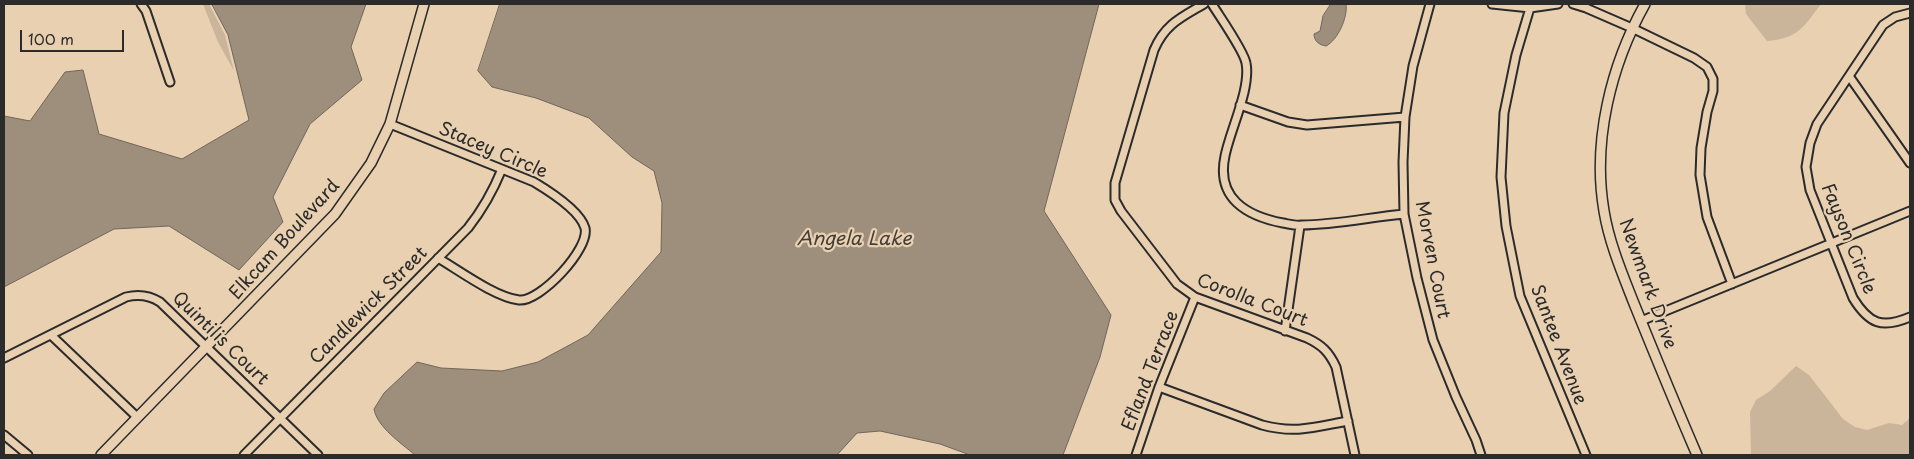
<!DOCTYPE html>
<html>
<head>
<meta charset="utf-8">
<style>
  body { margin:0 }
  #map { position:relative; width:1914px; height:459px; overflow:hidden; background:#e9d0b1; font-family:"Playpen Sans",sans-serif }
  canvas { display:block }
  .frame { position:absolute; inset:0; border:5px solid #2b2b2b; pointer-events:none }
  .scale { position:absolute; left:20px; top:30px; width:104px; height:22px; box-sizing:border-box; border:2px solid #2b2b2b; border-top:0; padding-left:6px; font-size:15px; line-height:18px; white-space:nowrap; color:#2b2b2b; -webkit-text-stroke:4px #e9d0b1; paint-order:stroke }
</style>
</head>
<body>
<div id="map">
<canvas width="1914" height="459"></canvas>
<div class="frame"></div>
<div class="scale">100 m</div>
</div>
<script>
const c = document.querySelector('canvas').getContext('2d');
c.lineJoin = 'round';
function fill(path, color) {
  c.fillStyle = color;
  c.fill(path, 'evenodd');
}
function trace(path, color, width, dash) {
  c.strokeStyle = color;
  c.lineWidth = width;
  c.lineCap = dash ? 'butt' : 'round';
  c.setLineDash(dash || []);
  c.stroke(path);
}
function write(font, color, halo, rows, align = 'center') {
  c.font = font + ' "Playpen Sans",sans-serif';
  c.lineWidth = 4.5;
  c.setLineDash([]);
  c.textBaseline = 'middle';
  c.strokeStyle = halo;
  c.fillStyle = color;
  for (const [text, x, y, turn = 0] of rows) {
    c.save();
    c.translate(x, y);
    c.rotate((+turn || 0) * Math.PI / 180);
    c.textAlign = isNaN(turn) ? turn : align;
    if (halo) c.strokeText(text, 0, 0);
    c.fillText(text, 0, 0);
    c.restore();
  }
}
const green = new Path2D(`
  M 203,4 L 209,4 L 225,35 L 234,71 L 218,42 Z
  M 1747,4 L 1821,4 C 1804,27 1797,39 1767,41 L 1746,14 L 1745,6 Z
  M 1796,366 L 1809,375 L 1843,419 L 1855,427 L 1867,430 L 1889,423 L 1902,425 L 1910,418 L 1910,455 L 1751,455 L 1750,412 L 1756,400 L 1770,391 Z`);
const water = new Path2D(`
  M 212,4 L 366,4 L 351,47 L 362,80 L 310,124 L 273,197 L 283,222 L 239,270 L 169,226 L 114,229 L 4,287 L 4,116 L 30,121 L 65,72 L 83,70 L 99,134 L 182,159 L 249,120 L 228,35 Z
  M 500,4 L 1099,4 L 1044,211 L 1111,315 L 1100,357 L 1063,455 L 970,455 L 940,444 L 880,431 L 857,433 L 837,455 L 415,455 C 401,443 377,427 374,409 L 384,393 L 417,362 L 441,368 L 502,371 L 538,362 L 588,335 L 661,252 L 662,203 L 654,171 L 632,157 L 589,118 L 536,98 L 492,87 L 478,71 Z
  M 1331,4 L 1346,4 C 1348,17 1338,40 1326,46 C 1319,45 1314,41 1314,34 L 1320,31 L 1323,16 Z`);
const street = new Path2D(`
  M 141,4 L 146,11 L 170,82
  M 1204,4 C 1182,17 1165,24 1154,50 L 1115,183 L 1115,200 L 1121,211 L 1177,284 L 1195,297 L 1307,338 C 1322,345 1329,352 1336,367 L 1355,455
  M 1212,4 C 1220,17 1244,51 1246,63 C 1251,89 1230,130 1225,156 C 1216,198 1246,216 1283,223 C 1289,224 1296,226 1302,225 C 1335,225 1371,217 1404,214
  M 1430,4 L 1413,66 L 1405,117 L 1403,162 L 1404,214 L 1417,278 L 1433,340 L 1456,397 L 1476,440 L 1481,455
  M 1492,4 L 1530,8 L 1558,4
  M 1573,4 L 1586,8 L 1632,28 L 1694,58 L 1707,67 L 1713,79 L 1713,91 L 1707,112 L 1701,148 L 1700,175 L 1707,217 L 1732,284
  M 1530,8 L 1516,55 L 1504,113 L 1501,177 L 1506,226 L 1520,296 L 1586,455
  M 1910,13 L 1895,17 L 1883,25 L 1817,124 L 1810,143 L 1806,167 L 1810,190 L 1853,298 C 1869,324 1882,329 1910,317
  M 1849,76 L 1910,163
  M 1240,105 L 1288,122 L 1307,125 L 1405,117
  M 390,124 L 534,182 C 549,191 580,211 585,228 C 590,249 540,302 519,300 C 495,297 460,271 438,258
  M 1641,321 L 1910,211
  M 1285,331 L 1300,226
  M 51,335 L 137,417
  M 4,358 L 126,297 C 138,294 149,295 160,302 L 318,455
  M 1159,387 L 1262,425 C 1295,434 1315,427 1348,421
  M 4,435 L 28,455
  M 244,455 L 468,228 C 483,209 493,191 502,169
  M 1136,455 L 1159,387 L 1195,297`);
const secondary = new Path2D(`
  M 1645,4 C 1611,65 1592,141 1604,211 C 1609,242 1622,273 1633,301 C 1654,353 1675,404 1697,455
  M 101,455 L 335,214 L 371,163 L 390,124 L 424,4`);
const streetNames = [
  ["Stacey Circle",493,151,23],
  ["Fayson Circle",1848,239,68],
  ["Elkcam Boulevard",285,240,-48],
  ["Morven Court",1432,260,79],
  ["Newmark Drive",1647,284,70],
  ["Corolla Court",1252,301,21],
  ["Candlewick Street",369,306,-45],
  ["Quintilis Court",220,339,44],
  ["Santee Avenue",1558,345,69],
  ["Efland Terrace",1151,371,-69]
];
const waterNames = [
  ["Angela Lake",854,240]
];
fill(green, '#cab59b');
fill(water, '#9e8e7c');
trace(water, '#70665c', 1);
trace(street, '#2b2b2b', 11);
trace(secondary, '#2b2b2b', 12);
trace(street, '#e9d0b1', 7);
trace(secondary, '#e9d0b1', 9);
write('18px', '#2b2b2b', '#e9d0b1', streetNames);
write('italic 19px', '#423f3b', '#e9d0b1', waterNames);
</script>
</body>
</html>
